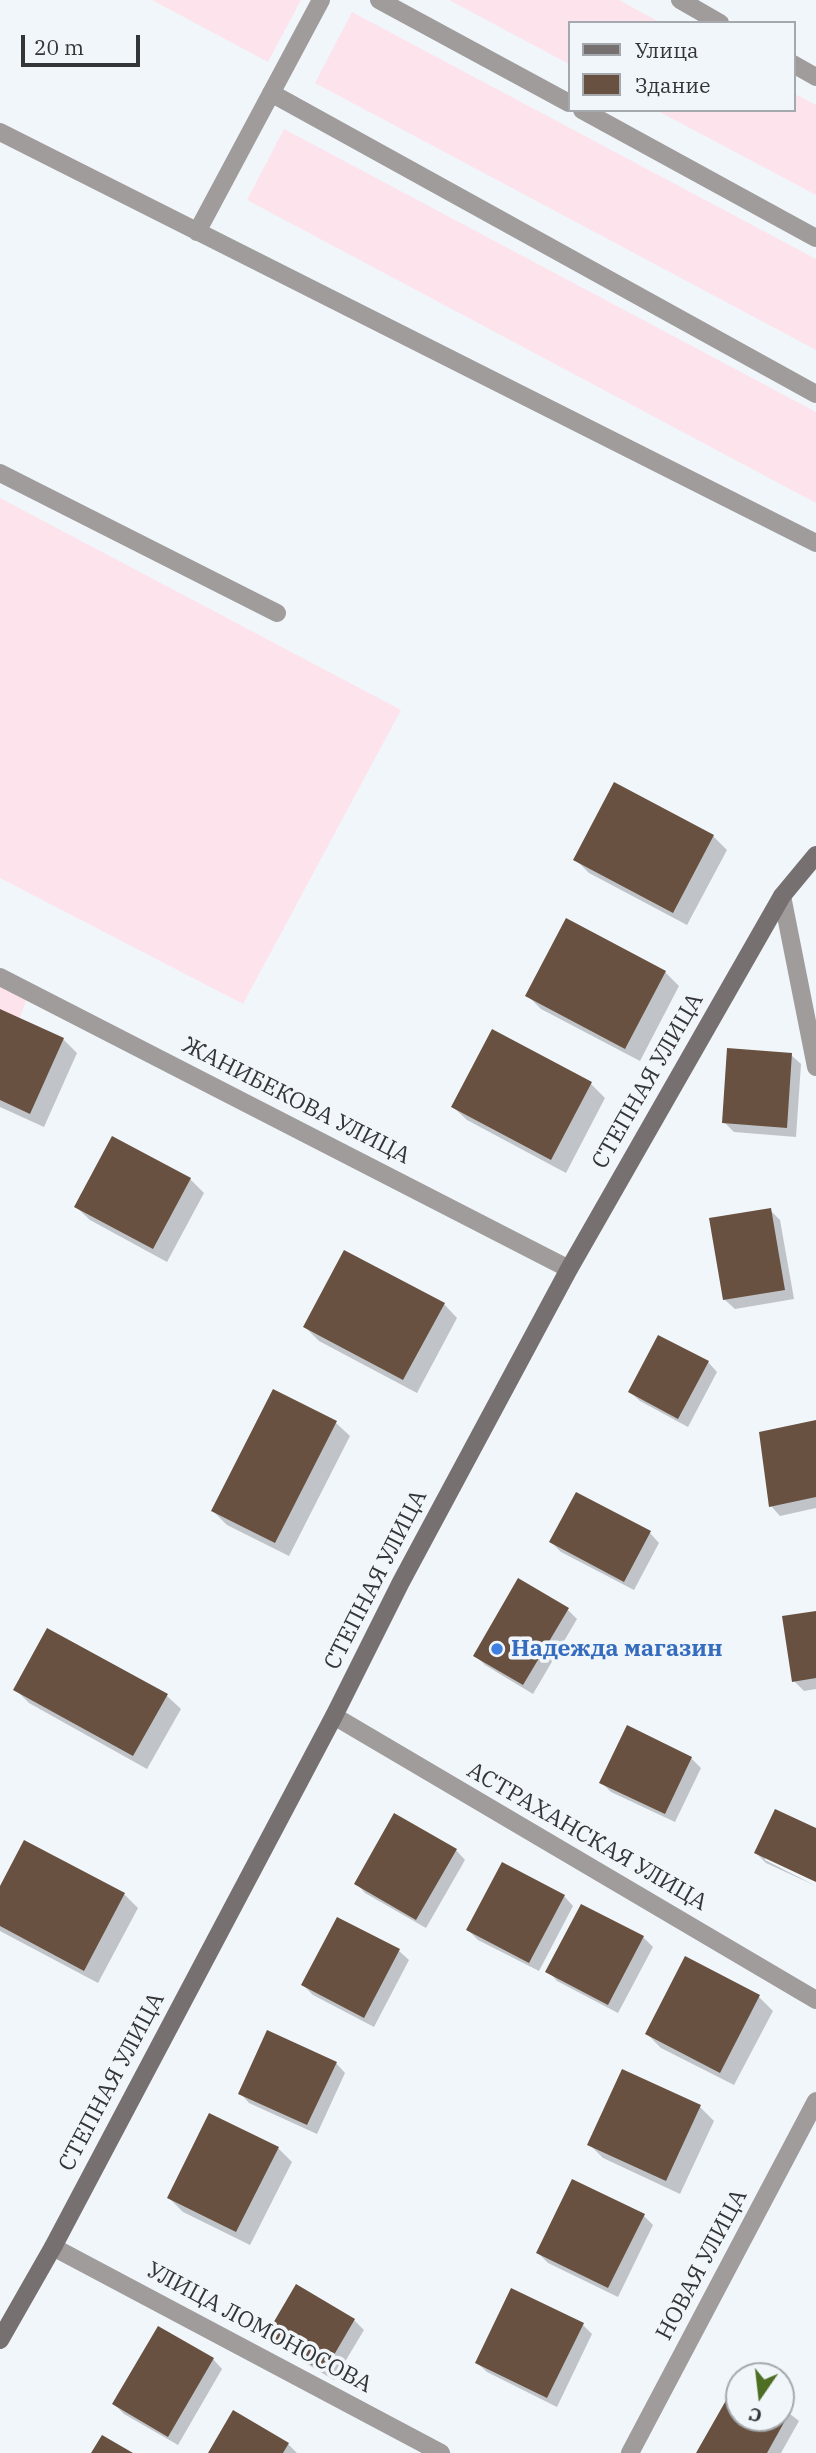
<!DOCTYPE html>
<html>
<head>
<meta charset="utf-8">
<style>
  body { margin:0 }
  #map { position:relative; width:816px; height:2453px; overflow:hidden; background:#f1f6fb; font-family:"IBM Plex Serif",serif }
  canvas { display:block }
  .legend { position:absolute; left:568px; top:21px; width:228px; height:91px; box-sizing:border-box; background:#f1f6fb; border:2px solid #a5a9ad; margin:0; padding:9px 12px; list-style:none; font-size:21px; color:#333537 }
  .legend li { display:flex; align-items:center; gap:14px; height:35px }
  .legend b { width:35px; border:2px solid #a5a9ad }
  .north { position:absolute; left:725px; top:2362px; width:70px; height:70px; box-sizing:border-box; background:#f1f6fb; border:2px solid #a5a9ad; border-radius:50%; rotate:194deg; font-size:19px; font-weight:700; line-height:28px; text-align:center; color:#333537 }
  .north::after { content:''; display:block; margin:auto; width:24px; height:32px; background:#4e6e24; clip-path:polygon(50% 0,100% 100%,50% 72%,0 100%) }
  .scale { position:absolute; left:21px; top:35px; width:119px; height:32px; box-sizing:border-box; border:4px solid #333537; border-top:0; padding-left:9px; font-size:21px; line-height:24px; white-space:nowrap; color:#333537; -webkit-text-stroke:5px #f1f6fb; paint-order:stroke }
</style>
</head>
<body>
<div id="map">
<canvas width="816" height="2453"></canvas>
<ul class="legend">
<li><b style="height:9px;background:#767170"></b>Улица</li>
<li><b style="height:19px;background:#685140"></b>Здание</li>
</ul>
<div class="north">С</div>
<div class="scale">20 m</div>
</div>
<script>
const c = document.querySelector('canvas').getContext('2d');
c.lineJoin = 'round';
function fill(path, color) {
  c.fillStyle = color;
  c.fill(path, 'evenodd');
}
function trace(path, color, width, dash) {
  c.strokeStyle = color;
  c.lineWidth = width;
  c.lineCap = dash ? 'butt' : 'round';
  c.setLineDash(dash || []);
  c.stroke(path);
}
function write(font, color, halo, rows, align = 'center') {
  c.font = font + ' "IBM Plex Serif",serif';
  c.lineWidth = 7;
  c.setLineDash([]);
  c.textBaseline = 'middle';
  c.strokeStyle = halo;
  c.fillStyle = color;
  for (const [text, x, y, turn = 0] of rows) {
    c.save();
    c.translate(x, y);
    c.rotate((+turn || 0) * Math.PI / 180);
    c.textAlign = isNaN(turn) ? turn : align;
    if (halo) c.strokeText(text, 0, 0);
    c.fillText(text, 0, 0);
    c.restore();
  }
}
const industrial = new Path2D(`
  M 152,0 L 301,0 L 268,62 Z
  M 449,0 L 619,0 L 661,23 L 569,23 L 569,64 Z
  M 352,12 L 816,259 L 816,350 L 315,83 Z
  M 793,93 L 816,105 L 816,195 L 656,110 L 793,110 Z
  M 284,129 L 816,412 L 816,503 L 247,200 Z
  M 0,498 L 401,710 L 243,1004 L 0,878 Z
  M 0,977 L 29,992 L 0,1074 Z`);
const shadow = new Path2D(`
  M 614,784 L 713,836 L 727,850 L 687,925 L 589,873 L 575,859 Z
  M 567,920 L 665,972 L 679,986 L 640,1061 L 541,1009 L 527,995 Z
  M 0,1011 L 63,1039 L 77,1053 L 44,1127 L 0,1107 Z
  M 493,1032 L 591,1084 L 605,1098 L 566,1173 L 467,1120 L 453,1107 Z
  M 791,1055 L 801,1064 L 796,1137 L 734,1132 L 724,1122 Z
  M 190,1179 L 204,1193 L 167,1262 L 90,1220 L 76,1207 Z
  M 770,1210 L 780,1220 L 794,1299 L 735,1309 L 725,1300 Z
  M 444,1304 L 457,1318 L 417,1393 L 319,1341 L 305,1327 Z
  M 708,1362 L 717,1372 L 688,1427 L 640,1401 L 630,1392 Z
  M 816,1421 L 816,1508 L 780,1516 L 771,1506 Z
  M 336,1423 L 350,1436 L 289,1556 L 227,1525 L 213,1511 Z
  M 650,1533 L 659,1543 L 634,1590 L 561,1552 L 551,1542 Z
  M 567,1609 L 577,1619 L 533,1694 L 485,1665 L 475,1655 Z
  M 816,1613 L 816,1689 L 804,1691 L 794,1681 Z
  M 15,1689 L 167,1696 L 181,1709 L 147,1769 L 29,1703 Z
  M 691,1758 L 701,1768 L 675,1822 L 611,1792 L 601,1782 Z
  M 816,1830 L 816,1880 L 765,1857 L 765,1860 L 816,1886 L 766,1863 L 756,1853 Z
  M 456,1850 L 465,1860 L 426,1928 L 365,1893 L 356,1883 Z
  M 0,1890 L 124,1894 L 138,1908 L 98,1983 L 0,1931 Z
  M 564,1896 L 573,1906 L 539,1971 L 478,1940 L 468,1930 Z
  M 643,1937 L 653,1947 L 618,2013 L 557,1981 L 548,1971 Z
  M 399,1951 L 409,1960 L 374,2027 L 313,1995 L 303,1985 Z
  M 686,1959 L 759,1997 L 773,2011 L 734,2085 L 661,2048 L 647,2034 Z
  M 336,2063 L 345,2073 L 317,2134 L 249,2103 L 240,2093 Z
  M 700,2107 L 714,2121 L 680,2194 L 603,2158 L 589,2144 Z
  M 278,2148 L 292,2162 L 250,2245 L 183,2212 L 169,2198 Z
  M 643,2215 L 653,2225 L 618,2297 L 548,2263 L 538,2253 Z
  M 297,2286 L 354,2320 L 364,2330 L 334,2380 L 277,2346 L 267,2336 Z
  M 583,2325 L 592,2334 L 557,2407 L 487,2372 L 477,2363 Z
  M 213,2359 L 222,2369 L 178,2445 L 124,2414 L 114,2404 Z
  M 739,2384 L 739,2418 L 781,2418 L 781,2407 L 799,2421 L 781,2453 L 698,2453 Z
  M 288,2444 L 297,2453 L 210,2453 Z`);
const building = new Path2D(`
  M 614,782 L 714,835 L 673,913 L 573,860 Z
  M 566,918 L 666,971 L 625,1049 L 525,996 Z
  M 0,1009 L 64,1038 L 30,1114 L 0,1100 Z
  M 492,1029 L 592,1082 L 551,1160 L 451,1107 Z
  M 727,1048 L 792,1053 L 787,1128 L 722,1123 Z
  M 112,1136 L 191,1178 L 153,1249 L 74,1207 Z
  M 771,1208 L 785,1290 L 723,1300 L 709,1218 Z
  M 344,1250 L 445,1303 L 403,1380 L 303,1327 Z
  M 658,1335 L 709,1361 L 678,1419 L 628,1392 Z
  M 273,1389 L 337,1421 L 275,1543 L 211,1511 Z
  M 816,1420 L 816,1497 L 769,1507 L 759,1432 Z
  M 576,1492 L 651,1531 L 624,1582 L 549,1542 Z
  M 518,1578 L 569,1608 L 523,1685 L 473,1656 Z
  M 816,1611 L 816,1678 L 792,1682 L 782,1616 Z
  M 47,1628 L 168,1694 L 133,1756 L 13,1690 Z
  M 627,1725 L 692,1757 L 665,1814 L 599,1783 Z
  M 775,1809 L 816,1828 L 816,1882 L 754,1853 Z
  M 394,1813 L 457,1849 L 416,1920 L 354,1884 Z
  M 24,1840 L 125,1893 L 84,1971 L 0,1926 L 0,1886 Z
  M 502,1862 L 565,1895 L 529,1963 L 466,1930 Z
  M 581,1904 L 644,1936 L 608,2005 L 545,1972 Z
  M 337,1917 L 400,1949 L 364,2018 L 301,1985 Z
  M 685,1956 L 760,1995 L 720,2073 L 645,2034 Z
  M 267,2030 L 337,2062 L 307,2125 L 238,2094 Z
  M 622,2069 L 701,2105 L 666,2181 L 587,2145 Z
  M 209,2113 L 279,2147 L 236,2232 L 167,2198 Z
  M 572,2179 L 645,2214 L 608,2288 L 536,2253 Z
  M 296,2284 L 355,2319 L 324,2372 L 265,2337 Z
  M 511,2288 L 584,2323 L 547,2398 L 475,2363 Z
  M 158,2326 L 214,2358 L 168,2437 L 112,2404 Z
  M 737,2381 L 739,2382 L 739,2418 L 781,2418 L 781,2405 L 791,2410 L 767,2453 L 696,2453 Z
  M 233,2410 L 289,2443 L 283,2453 L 208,2453 Z
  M 102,2435 L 133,2453 L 91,2453 Z`);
const service = new Path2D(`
  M 379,0 L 569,103
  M 680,0 L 720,23
  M 793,64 L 816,77
  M 271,93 L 816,394
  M 582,110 L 816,238
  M 0,132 L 816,543
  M 197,232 L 321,0
  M 0,473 L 277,613`);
const minor = new Path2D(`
  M 782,896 L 816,1067
  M 0,977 L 569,1269
  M 334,1716 L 816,2000
  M 53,2247 L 441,2453
  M 630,2453 L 816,2101`);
const secondary = new Path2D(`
  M 0,2340 L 53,2247 L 334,1716 L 401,1582 L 569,1269 L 782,896 L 816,855`);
const markers = [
  [497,1649,7,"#3f7fe0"]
];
const streetNames = [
  ["СТЕПНАЯ УЛИЦА",648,1081,-60],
  ["ЖАНИБЕКОВА УЛИЦА",296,1101,27],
  ["СТЕПНАЯ УЛИЦА",376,1580,-63],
  ["АСТРАХАНСКАЯ УЛИЦА",587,1837,30],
  ["СТЕПНАЯ УЛИЦА",112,2082,-62],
  ["НОВАЯ УЛИЦА",702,2265,-62],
  ["УЛИЦА ЛОМОНОСОВА",259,2328,28]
];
const shopNames = [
  ["Надежда магазин",511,1649]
];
fill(industrial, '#fde3ec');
fill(shadow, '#0003');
fill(building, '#685140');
trace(service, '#9f9c9b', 18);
trace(minor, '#9f9c9b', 18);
trace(secondary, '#767170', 18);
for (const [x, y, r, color] of markers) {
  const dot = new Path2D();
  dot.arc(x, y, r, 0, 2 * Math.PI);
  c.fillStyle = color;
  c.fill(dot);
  trace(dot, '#f1f6fb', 2.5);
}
write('23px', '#333537', '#f1f6fb', streetNames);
write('bold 23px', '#366cbe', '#f1f6fb', shopNames, 'left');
</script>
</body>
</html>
